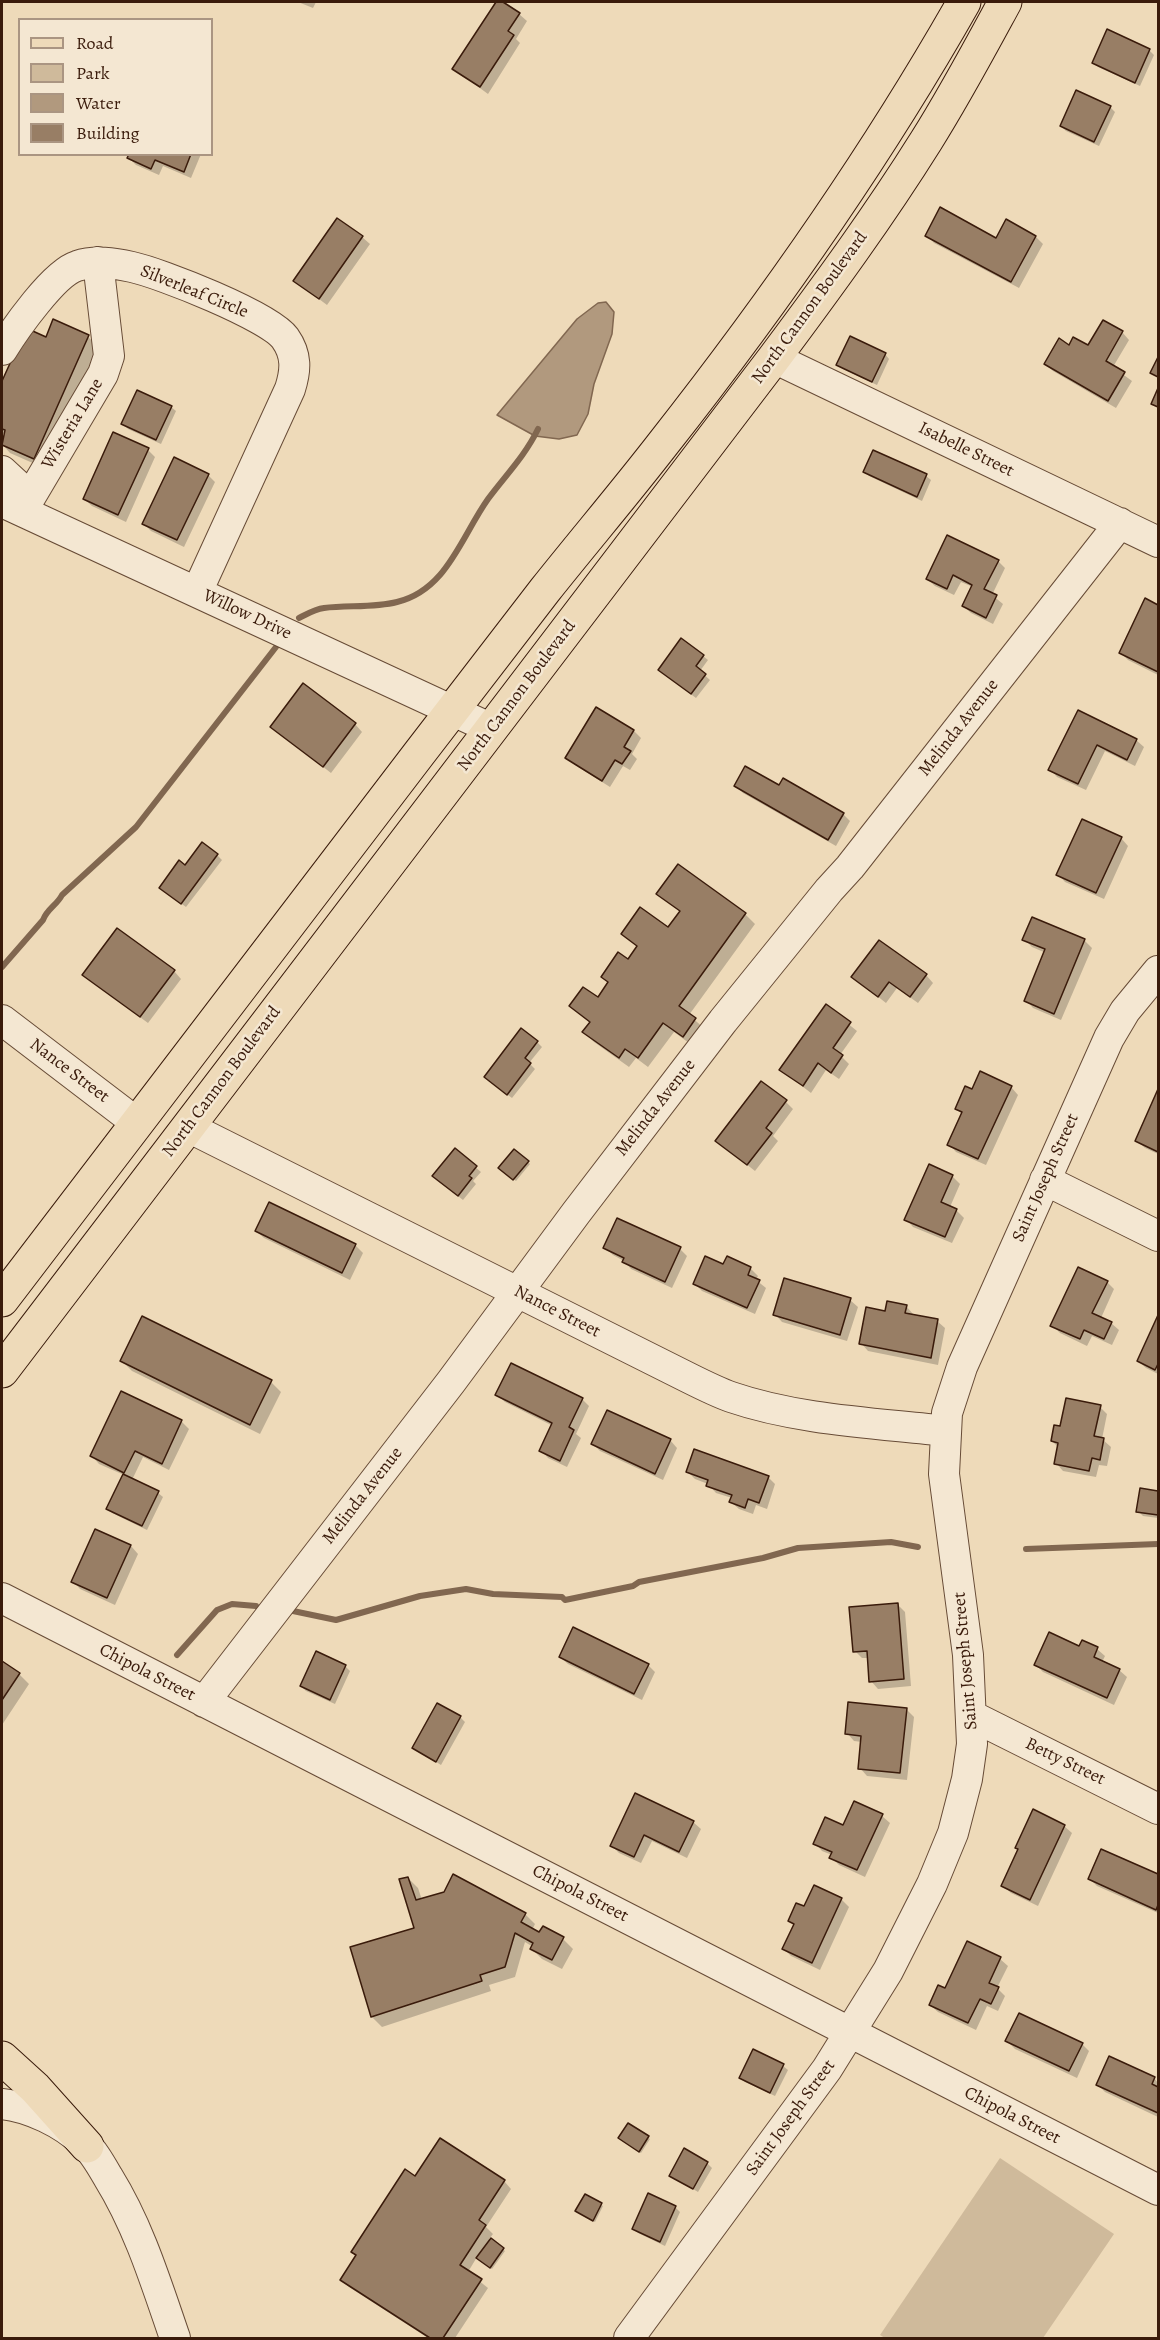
<!DOCTYPE html>
<html>
<head>
<meta charset="utf-8">
<style>
  body { margin:0 }
  #map { position:relative; width:1160px; height:2340px; overflow:hidden; background:#eedab9; font-family:Alegreya,serif }
  canvas { display:block }
  .frame { position:absolute; inset:0; border:3px solid #3a1b0b; pointer-events:none }
  .legend { position:absolute; left:18px; top:18px; width:195px; height:138px; box-sizing:border-box; background:#f4e7d2; border:2px solid #aa9582; margin:0; padding:8px 10px; list-style:none; font-size:18px; color:#3a1b0b }
  .legend li { display:flex; align-items:center; gap:12px; height:30px }
  .legend b { width:30px; border:2px solid #aa9582 }
</style>
</head>
<body>
<div id="map">
<canvas width="1160" height="2340"></canvas>
<div class="frame"></div>
<ul class="legend">
<li><b style="height:8px;background:#eedab9"></b>Road</li>
<li><b style="height:16px;background:#cfba9b"></b>Park</li>
<li><b style="height:16px;background:#b1997e"></b>Water</li>
<li><b style="height:16px;background:#987e65"></b>Building</li>
</ul>
</div>
<script>
const c = document.querySelector('canvas').getContext('2d');
c.lineJoin = 'round';
function fill(path, color) {
  c.fillStyle = color;
  c.fill(path, 'evenodd');
}
function trace(path, color, width, dash) {
  c.strokeStyle = color;
  c.lineWidth = width;
  c.lineCap = dash ? 'butt' : 'round';
  c.setLineDash(dash || []);
  c.stroke(path);
}
function write(font, color, halo, rows, align = 'center') {
  c.font = font + ' Alegreya,serif';
  c.lineWidth = 5;
  c.setLineDash([]);
  c.textBaseline = 'middle';
  c.strokeStyle = halo;
  c.fillStyle = color;
  for (const [text, x, y, turn = 0] of rows) {
    c.save();
    c.translate(x, y);
    c.rotate((+turn || 0) * Math.PI / 180);
    c.textAlign = isNaN(turn) ? turn : align;
    if (halo) c.strokeText(text, 0, 0);
    c.fillText(text, 0, 0);
    c.restore();
  }
}
const green = new Path2D(`
  M 1000,2158 L 1114,2234 L 1043,2338 L 885,2338 L 880,2335 Z`);
const water = new Path2D(`
  M 606,302 L 614,312 L 612,334 L 594,384 L 588,414 L 577,435 L 559,439 L 535,436 L 497,415 L 577,319 L 598,303 Z`);
const shadow = new Path2D(`
  M 298,2 L 316,2 L 313,8 Z
  M 497,2 L 519,14 L 527,21 L 516,39 L 520,43 L 488,94 L 454,69 Z
  M 1149,50 L 1154,55 L 1140,86 L 1098,67 L 1094,63 Z
  M 1110,107 L 1115,112 L 1099,146 L 1066,131 L 1061,126 Z
  M 130,154 L 201,154 L 191,178 L 163,166 L 159,175 L 136,165 L 129,158 Z
  M 1006,221 L 1036,237 L 1043,244 L 1019,288 L 934,243 L 927,235 L 997,240 Z
  M 362,237 L 370,244 L 327,305 L 295,281 Z
  M 54,321 L 88,337 L 99,347 L 44,468 L 10,453 L 2,444 L 4,434 L 2,433 L 2,385 L 26,330 L 47,339 Z
  M 1122,332 L 1129,340 L 1113,367 L 1132,381 L 1116,408 L 1053,371 L 1045,364 L 1070,347 L 1089,347 Z
  M 885,354 L 889,359 L 877,385 L 843,369 L 838,364 Z
  M 171,407 L 176,411 L 161,444 L 128,429 L 123,424 Z
  M 148,450 L 155,457 L 126,522 L 92,506 L 84,499 Z
  M 874,452 L 926,476 L 931,480 L 922,501 L 869,476 L 865,472 Z
  M 208,475 L 215,482 L 184,547 L 151,531 L 144,524 Z
  M 998,561 L 1005,568 L 992,595 L 1003,604 L 993,624 L 971,613 L 963,606 L 973,587 L 961,582 L 954,595 L 935,586 L 927,579 Z
  M 1146,600 L 1158,607 L 1158,675 L 1128,660 L 1121,653 Z
  M 703,656 L 708,660 L 700,671 L 710,680 L 696,698 L 664,674 Z
  M 597,709 L 634,731 L 641,738 L 632,754 L 637,759 L 630,770 L 623,766 L 610,787 L 575,765 L 567,758 Z
  M 1078,712 L 1136,740 L 1144,747 L 1135,766 L 1105,751 L 1086,790 L 1057,777 L 1050,769 Z
  M 355,724 L 362,732 L 331,773 L 272,727 Z
  M 736,786 L 843,814 L 850,821 L 836,846 L 743,793 Z
  M 1121,838 L 1128,846 L 1104,899 L 1065,882 L 1058,874 Z
  M 217,855 L 222,860 L 186,907 L 165,892 L 185,867 Z
  M 658,894 L 745,914 L 755,924 L 689,1015 L 705,1029 L 693,1046 L 674,1032 L 648,1067 L 636,1058 L 629,1067 L 594,1042 L 584,1032 L 590,1023 L 570,1006 L 598,999 L 638,947 L 623,933 L 668,929 L 680,912 Z
  M 1033,919 L 1085,941 L 1092,948 L 1061,1020 L 1033,1008 L 1026,1000 L 1046,953 L 1032,947 L 1024,939 Z
  M 174,971 L 181,979 L 148,1023 L 92,982 Z
  M 926,975 L 933,983 L 918,1003 L 897,988 L 886,1003 L 853,977 Z
  M 826,1006 L 857,1031 L 840,1055 L 849,1064 L 839,1079 L 826,1070 L 811,1093 L 781,1070 Z
  M 537,1042 L 542,1047 L 529,1063 L 535,1069 L 512,1098 L 490,1082 Z
  M 1011,1087 L 1018,1095 L 986,1165 L 956,1152 L 949,1144 L 963,1115 L 956,1108 Z
  M 1158,1093 L 1158,1154 L 1145,1148 L 1137,1141 Z
  M 786,1102 L 793,1109 L 773,1136 L 778,1141 L 755,1171 L 717,1141 Z
  M 455,1150 L 481,1172 L 473,1181 L 476,1184 L 463,1200 L 439,1181 Z
  M 514,1151 L 530,1164 L 516,1181 L 500,1168 Z
  M 929,1166 L 952,1176 L 960,1184 L 950,1207 L 956,1210 L 964,1218 L 952,1243 L 913,1227 L 906,1219 Z
  M 256,1231 L 355,1245 L 363,1253 L 350,1280 L 264,1238 Z
  M 605,1248 L 680,1249 L 687,1256 L 672,1288 L 631,1269 L 624,1261 L 613,1255 Z
  M 724,1266 L 750,1268 L 758,1276 L 756,1280 L 766,1288 L 755,1314 L 702,1291 L 695,1284 Z
  M 1107,1282 L 1114,1289 L 1101,1318 L 1111,1323 L 1119,1330 L 1112,1345 L 1092,1336 L 1087,1346 L 1060,1333 L 1052,1325 Z
  M 850,1300 L 858,1307 L 847,1341 L 782,1322 L 775,1314 Z
  M 906,1306 L 913,1314 L 913,1316 L 937,1321 L 945,1328 L 938,1365 L 868,1351 L 861,1343 L 886,1312 Z
  M 143,1318 L 271,1382 L 281,1392 L 260,1434 L 132,1371 L 122,1361 Z
  M 1158,1318 L 1158,1374 L 1146,1368 L 1138,1361 Z
  M 122,1393 L 182,1422 L 189,1429 L 169,1470 L 143,1457 L 132,1480 L 158,1493 L 163,1497 L 147,1530 L 112,1513 L 108,1508 L 124,1475 L 99,1464 L 92,1456 Z
  M 497,1395 L 582,1399 L 589,1406 L 576,1434 L 581,1438 L 567,1467 L 548,1458 L 541,1450 L 553,1426 L 505,1402 Z
  M 1100,1407 L 1107,1414 L 1102,1439 L 1111,1447 L 1107,1466 L 1099,1465 L 1096,1477 L 1063,1471 L 1056,1463 L 1059,1448 L 1052,1441 L 1062,1428 Z
  M 670,1440 L 677,1448 L 663,1480 L 600,1451 L 593,1444 Z
  M 688,1472 L 768,1477 L 775,1484 L 767,1509 L 756,1505 L 753,1514 L 739,1509 L 731,1502 L 732,1498 L 716,1493 L 708,1484 L 695,1479 Z
  M 1141,1490 L 1158,1492 L 1158,1518 L 1143,1516 L 1138,1511 Z
  M 96,1530 L 131,1546 L 138,1554 L 115,1605 L 80,1589 L 73,1581 Z
  M 897,1604 L 905,1612 L 911,1686 L 878,1689 L 871,1681 L 869,1658 L 862,1658 L 855,1651 Z
  M 1097,1649 L 1105,1656 L 1102,1662 L 1119,1670 L 1127,1677 L 1114,1705 L 1043,1672 L 1036,1665 Z
  M 560,1657 L 648,1665 L 655,1672 L 642,1700 L 568,1664 Z
  M 2,1663 L 19,1674 L 29,1684 L 2,1725 Z
  M 345,1666 L 350,1671 L 335,1704 L 306,1691 L 301,1686 Z
  M 906,1709 L 914,1717 L 907,1780 L 867,1776 L 860,1768 L 862,1742 L 854,1741 L 847,1733 Z
  M 460,1717 L 465,1722 L 441,1765 L 414,1748 Z
  M 636,1795 L 693,1822 L 701,1829 L 687,1858 L 652,1841 L 641,1863 L 619,1853 L 612,1846 Z
  M 855,1803 L 882,1816 L 890,1823 L 865,1877 L 839,1865 L 831,1857 L 832,1855 L 822,1851 L 815,1843 L 844,1827 Z
  M 1064,1826 L 1072,1833 L 1038,1906 L 1011,1893 L 1003,1886 Z
  M 1102,1851 L 1158,1876 L 1158,1913 L 1097,1886 L 1090,1879 Z
  M 408,1878 L 418,1888 L 422,1900 L 525,1914 L 535,1924 L 532,1930 L 540,1934 L 543,1928 L 563,1939 L 573,1949 L 562,1969 L 542,1959 L 532,1949 L 533,1947 L 525,1942 L 515,1977 L 489,1985 L 491,1991 L 382,2027 L 372,2017 L 352,1948 L 416,1928 Z
  M 841,1899 L 849,1907 L 820,1970 L 791,1956 L 784,1949 L 795,1926 L 789,1921 L 805,1908 Z
  M 967,1943 L 1000,1959 L 1008,1966 L 997,1988 L 1005,1996 L 998,2011 L 987,2006 L 976,2030 L 938,2012 L 930,2005 L 945,1990 Z
  M 1007,2041 L 1082,2044 L 1089,2051 L 1077,2078 L 1015,2049 Z
  M 783,2066 L 788,2070 L 775,2096 L 745,2082 L 740,2078 Z
  M 1154,2078 L 1158,2083 L 1158,2117 L 1105,2092 L 1097,2084 Z
  M 648,2138 L 650,2139 L 641,2153 L 621,2140 Z
  M 440,2140 L 504,2181 L 511,2189 L 486,2227 L 493,2234 L 489,2239 L 505,2251 L 492,2269 L 477,2257 L 468,2272 L 488,2288 L 455,2338 L 428,2338 L 349,2287 L 341,2280 Z
  M 707,2163 L 712,2168 L 698,2192 L 670,2175 Z
  M 649,2195 L 675,2207 L 680,2212 L 665,2246 L 638,2233 L 634,2229 Z
  M 601,2205 L 603,2206 L 595,2222 L 579,2213 Z`);
const stream = new Path2D(`
  M 299,618 C 307,614 315,609 324,608 C 348,605 374,608 397,602 C 447,590 461,537 488,499 C 505,476 525,456 538,429
  M 2,967 L 43,920 C 47,909 57,905 62,895 L 136,827 L 276,647
  M 1026,1549 L 1158,1544
  M 293,1611 L 336,1620 L 420,1596 L 466,1589 L 493,1594 L 562,1597 L 565,1600 L 633,1586 L 639,1582 L 763,1558 L 798,1548 L 891,1542 L 918,1547
  M 177,1655 L 217,1610 L 232,1604 L 256,1606`);
const building = new Path2D(`
  M 496,2 L 503,2 L 520,13 L 508,31 L 514,35 L 480,87 L 452,69 Z
  M 1107,29 L 1150,49 L 1135,83 L 1092,63 Z
  M 1076,90 L 1111,106 L 1094,142 L 1060,126 Z
  M 129,154 L 191,154 L 184,172 L 155,160 L 151,169 L 127,158 Z
  M 940,207 L 996,238 L 1006,219 L 1036,236 L 1011,282 L 925,236 Z
  M 337,218 L 363,236 L 319,299 L 293,281 Z
  M 53,319 L 89,335 L 34,459 L 2,445 L 5,430 L 2,429 L 2,381 L 26,328 L 46,337 Z
  M 1103,320 L 1123,331 L 1106,361 L 1125,372 L 1108,401 L 1044,364 L 1059,338 L 1069,345 L 1073,337 L 1088,345 Z
  M 850,336 L 886,353 L 872,382 L 836,365 Z
  M 1158,357 L 1158,377 L 1150,373 Z
  M 1158,388 L 1158,407 L 1151,404 Z
  M 137,390 L 172,406 L 156,440 L 121,424 Z
  M 113,432 L 149,448 L 118,515 L 83,499 Z
  M 873,450 L 927,474 L 917,497 L 863,472 Z
  M 174,457 L 209,474 L 177,540 L 142,524 Z
  M 947,535 L 999,560 L 984,589 L 997,595 L 986,618 L 962,606 L 972,585 L 953,575 L 947,589 L 926,579 Z
  M 1145,598 L 1158,605 L 1158,672 L 1119,653 Z
  M 681,638 L 704,655 L 696,666 L 706,674 L 691,694 L 658,670 Z
  M 303,683 L 356,723 L 323,767 L 270,727 Z
  M 596,707 L 634,730 L 624,747 L 631,751 L 622,764 L 615,760 L 602,781 L 565,758 Z
  M 1078,710 L 1137,739 L 1127,760 L 1097,745 L 1078,784 L 1048,770 Z
  M 745,766 L 779,785 L 783,778 L 844,813 L 828,840 L 734,786 Z
  M 1082,819 L 1122,837 L 1096,893 L 1056,875 Z
  M 202,842 L 218,854 L 181,904 L 159,888 L 179,860 L 185,865 Z
  M 678,864 L 746,913 L 679,1006 L 696,1018 L 683,1037 L 663,1023 L 638,1058 L 625,1049 L 619,1058 L 582,1032 L 590,1022 L 569,1006 L 583,987 L 598,997 L 608,982 L 601,977 L 618,952 L 628,959 L 637,946 L 621,934 L 640,907 L 668,927 L 680,911 L 656,894 Z
  M 1032,917 L 1085,939 L 1054,1014 L 1024,1001 L 1045,949 L 1022,940 Z
  M 117,928 L 175,970 L 140,1017 L 82,975 Z
  M 879,940 L 927,974 L 910,997 L 889,982 L 878,997 L 851,977 Z
  M 826,1004 L 851,1022 L 833,1048 L 843,1055 L 831,1073 L 818,1063 L 803,1086 L 779,1070 Z
  M 521,1028 L 538,1041 L 525,1058 L 531,1063 L 507,1095 L 484,1077 Z
  M 980,1071 L 1012,1086 L 978,1159 L 947,1145 L 962,1112 L 955,1109 L 965,1086 L 972,1089 Z
  M 761,1081 L 787,1100 L 766,1128 L 772,1133 L 747,1165 L 715,1141 Z
  M 1158,1089 L 1158,1152 L 1135,1141 Z
  M 455,1148 L 477,1166 L 469,1176 L 472,1178 L 458,1196 L 432,1176 Z
  M 514,1149 L 529,1161 L 513,1180 L 498,1168 Z
  M 929,1164 L 953,1175 L 941,1202 L 957,1209 L 945,1237 L 904,1220 Z
  M 269,1202 L 356,1244 L 342,1273 L 255,1231 Z
  M 617,1218 L 681,1247 L 665,1282 L 622,1262 L 624,1258 L 603,1248 Z
  M 705,1256 L 723,1264 L 727,1256 L 751,1267 L 748,1275 L 760,1280 L 747,1308 L 693,1284 Z
  M 1078,1267 L 1108,1281 L 1092,1313 L 1112,1322 L 1104,1339 L 1084,1330 L 1080,1339 L 1050,1326 Z
  M 784,1278 L 851,1298 L 840,1335 L 773,1315 Z
  M 887,1301 L 907,1305 L 905,1313 L 938,1319 L 931,1358 L 859,1344 L 866,1307 L 885,1311 Z
  M 1158,1315 L 1158,1364 L 1155,1370 L 1137,1361 Z
  M 142,1316 L 272,1380 L 250,1425 L 120,1361 Z
  M 511,1363 L 583,1398 L 569,1427 L 574,1430 L 560,1461 L 539,1451 L 552,1423 L 495,1395 Z
  M 121,1391 L 182,1420 L 162,1464 L 135,1451 L 124,1473 L 90,1456 Z
  M 1066,1398 L 1101,1405 L 1094,1436 L 1104,1438 L 1100,1460 L 1092,1458 L 1089,1471 L 1054,1464 L 1058,1443 L 1051,1441 L 1054,1425 L 1060,1426 Z
  M 607,1410 L 671,1439 L 655,1474 L 591,1444 Z
  M 694,1449 L 769,1476 L 759,1503 L 748,1499 L 745,1508 L 729,1502 L 732,1495 L 706,1486 L 708,1480 L 686,1472 Z
  M 123,1474 L 159,1491 L 142,1526 L 106,1509 Z
  M 1140,1488 L 1158,1491 L 1158,1515 L 1136,1512 Z
  M 95,1529 L 131,1545 L 107,1598 L 71,1582 Z
  M 898,1603 L 904,1679 L 869,1682 L 867,1651 L 853,1652 L 849,1607 Z
  M 573,1627 L 649,1664 L 634,1694 L 559,1657 Z
  M 1049,1632 L 1079,1646 L 1082,1640 L 1098,1647 L 1094,1657 L 1120,1669 L 1107,1698 L 1034,1665 Z
  M 316,1651 L 346,1665 L 330,1700 L 300,1686 Z
  M 2,1661 L 20,1673 L 2,1700 Z
  M 848,1702 L 907,1708 L 900,1773 L 858,1769 L 861,1736 L 845,1734 Z
  M 437,1703 L 461,1716 L 436,1762 L 412,1748 Z
  M 635,1793 L 694,1821 L 679,1852 L 644,1835 L 634,1857 L 610,1846 Z
  M 854,1801 L 883,1814 L 857,1870 L 829,1858 L 832,1852 L 813,1844 L 825,1817 L 843,1825 Z
  M 1033,1809 L 1065,1825 L 1030,1900 L 1001,1886 L 1018,1849 L 1015,1848 Z
  M 1101,1849 L 1158,1874 L 1158,1905 L 1156,1910 L 1088,1879 Z
  M 453,1874 L 526,1913 L 521,1922 L 539,1932 L 543,1926 L 564,1937 L 552,1960 L 530,1949 L 533,1943 L 515,1933 L 505,1967 L 480,1975 L 482,1981 L 371,2017 L 350,1947 L 414,1928 L 399,1879 L 408,1877 L 416,1900 L 444,1892 Z
  M 814,1885 L 842,1898 L 812,1963 L 782,1949 L 794,1924 L 788,1921 L 796,1903 L 804,1906 Z
  M 967,1941 L 1001,1957 L 989,1983 L 999,1987 L 991,2004 L 980,1999 L 968,2023 L 929,2005 L 938,1985 L 945,1988 Z
  M 1019,2013 L 1083,2043 L 1069,2071 L 1005,2041 Z
  M 753,2049 L 784,2064 L 770,2093 L 739,2078 Z
  M 1109,2056 L 1155,2077 L 1152,2084 L 1158,2087 L 1158,2113 L 1096,2085 Z
  M 628,2123 L 649,2136 L 639,2152 L 618,2138 Z
  M 440,2138 L 505,2180 L 479,2220 L 486,2225 L 460,2265 L 482,2279 L 443,2338 L 430,2338 L 340,2280 L 356,2255 L 351,2252 L 405,2169 L 415,2176 Z
  M 684,2148 L 708,2162 L 693,2189 L 669,2176 Z
  M 648,2193 L 676,2206 L 660,2242 L 632,2229 Z
  M 585,2194 L 602,2203 L 593,2221 L 575,2211 Z
  M 491,2238 L 504,2248 L 490,2268 L 476,2258 Z`);
const minor = new Path2D(`
  M 2,350 C 15,329 54,273 77,266 C 95,260 114,263 132,267 C 160,273 269,316 285,338 C 297,355 296,370 290,389 L 197,592
  M 774,358 L 1158,542
  M 2,471 L 29,496
  M 2,502 L 492,729
  M 22,511 L 103,374 L 109,356 L 98,262
  M 2,1020 L 137,1123
  M 188,1127 L 689,1378 C 703,1385 717,1392 731,1397 C 798,1420 876,1423 946,1431
  M 1045,1180 L 1158,1236
  M 2,1598 L 1158,2190
  M 204,1702 L 451,1382 L 576,1213 L 723,1021 L 829,890 L 850,867 L 1120,523
  M 972,1716 L 1158,1809
  M 2,2104 C 30,2107 63,2123 84,2143 C 94,2152 101,2165 108,2177 C 139,2227 156,2283 175,2338
  M 629,2338 L 827,2069 L 888,1971 L 932,1884 L 953,1833 L 967,1779 L 972,1744 L 968,1655 L 944,1474 L 947,1413 L 962,1367 L 1109,1038 L 1125,1011 L 1158,971`);
const major = new Path2D(`
  M 2,1300 C 182,1063 363,826 545,590 C 584,541 624,494 662,445 C 773,304 876,157 964,2
  M 2,1371 L 774,358 C 827,287 879,216 926,141 C 955,95 980,48 1005,2
  M 2,2058 L 35,2088 L 87,2146`);
const streetNames = [
  ["Silverleaf Circle",194,292,22],
  ["North Cannon Boulevard",810,308,-54],
  ["Wisteria Lane",73,424,-59],
  ["Isabelle Street",966,450,26],
  ["Willow Drive",247,615,25],
  ["North Cannon Boulevard",517,696,-53],
  ["Melinda Avenue",959,728,-52],
  ["Nance Street",69,1071,37],
  ["North Cannon Boulevard",222,1082,-53],
  ["Melinda Avenue",656,1108,-52],
  ["Saint Joseph Street",1046,1178,-66],
  ["Nance Street",557,1312,27],
  ["Melinda Avenue",363,1496,-52],
  ["Saint Joseph Street",966,1661,-95],
  ["Chipola Street",147,1673,27],
  ["Betty Street",1065,1762,26],
  ["Chipola Street",580,1894,27],
  ["Chipola Street",1012,2116,27],
  ["Saint Joseph Street",791,2118,-54]
];
fill(green, '#cfba9b');
fill(water, '#b1997e');
trace(water, '#816750', 1.5);
fill(shadow, '#0003');
trace(stream, '#816750', 6);
fill(building, '#987e65');
trace(building, '#3a1b0b', 1.5);
trace(minor, '#674b36', 32);
trace(major, '#3a1b0b', 35);
trace(minor, '#f4e7d2', 30);
trace(major, '#eedab9', 33);
write('18px', '#3a1b0b', '#f4e7d2', streetNames);
</script>
</body>
</html>
